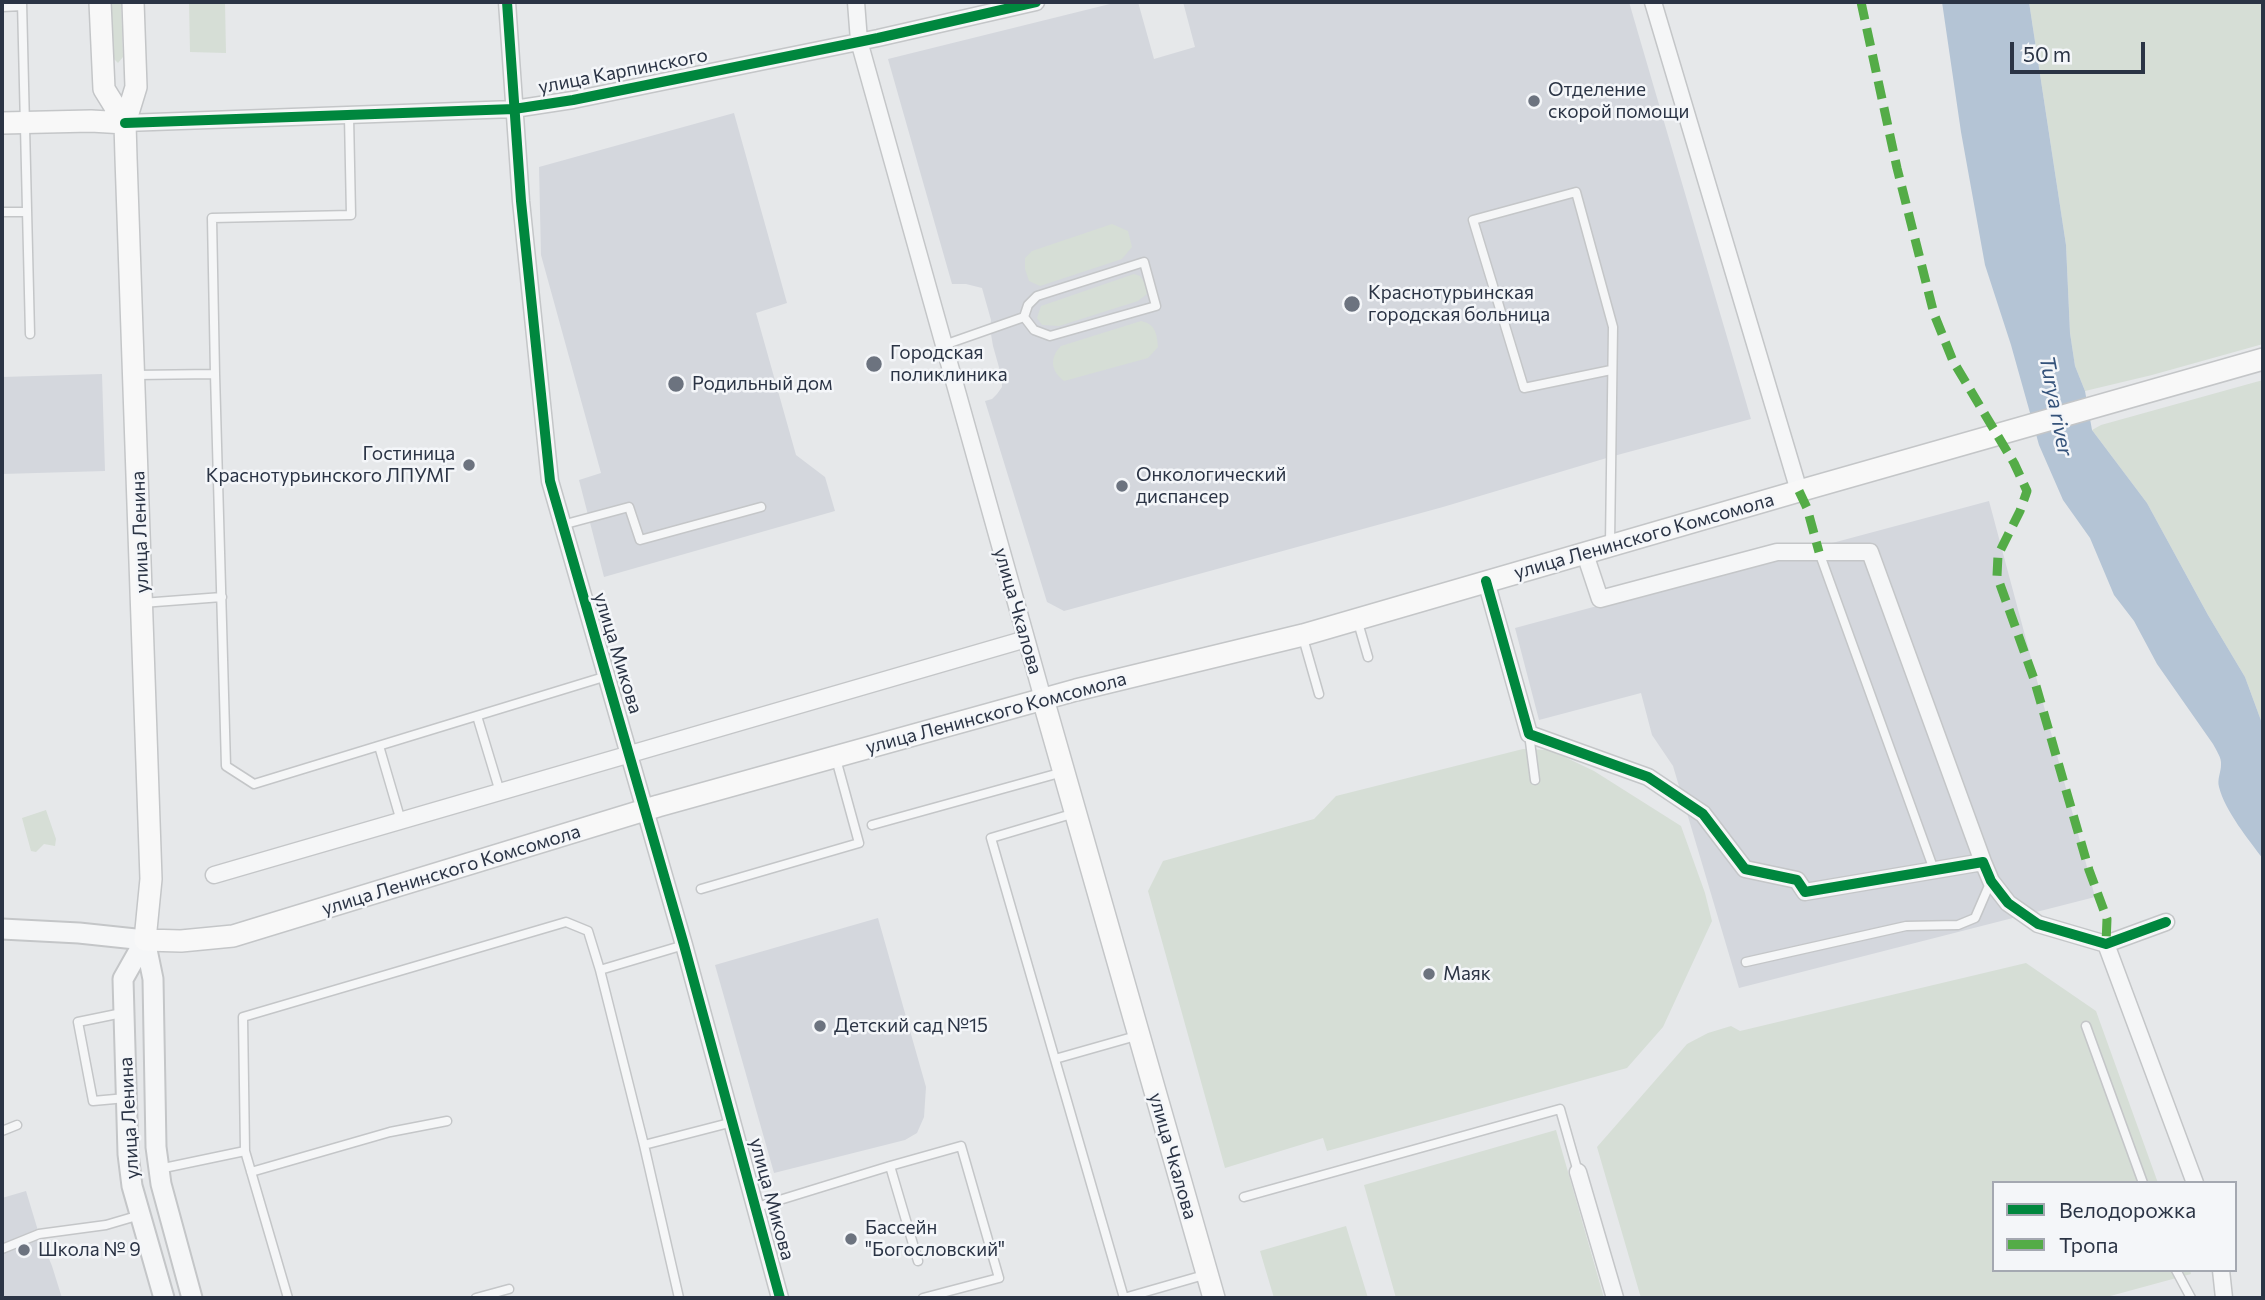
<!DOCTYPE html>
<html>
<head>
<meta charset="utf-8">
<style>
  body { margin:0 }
  #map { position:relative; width:2265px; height:1300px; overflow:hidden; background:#e6e8ea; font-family:Commissioner,sans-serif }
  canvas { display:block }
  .frame { position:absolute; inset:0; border:4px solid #2b3445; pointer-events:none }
  .legend { position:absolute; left:1992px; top:1181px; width:245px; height:91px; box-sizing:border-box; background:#f4f6f9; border:2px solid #a4a8b1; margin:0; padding:9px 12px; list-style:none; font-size:21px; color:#2b3445 }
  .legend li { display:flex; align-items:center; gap:14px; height:35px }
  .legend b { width:35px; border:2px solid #a4a8b1 }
  .scale { position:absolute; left:2010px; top:42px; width:135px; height:32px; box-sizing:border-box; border:4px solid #2b3445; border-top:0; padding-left:9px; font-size:21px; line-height:24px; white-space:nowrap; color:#2b3445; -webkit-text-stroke:5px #f4f6f9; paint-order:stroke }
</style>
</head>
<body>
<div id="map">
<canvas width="2265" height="1300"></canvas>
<div class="frame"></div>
<ul class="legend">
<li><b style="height:9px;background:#00873e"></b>Велодорожка</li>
<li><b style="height:9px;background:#54ac47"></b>Тропа</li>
</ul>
<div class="scale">50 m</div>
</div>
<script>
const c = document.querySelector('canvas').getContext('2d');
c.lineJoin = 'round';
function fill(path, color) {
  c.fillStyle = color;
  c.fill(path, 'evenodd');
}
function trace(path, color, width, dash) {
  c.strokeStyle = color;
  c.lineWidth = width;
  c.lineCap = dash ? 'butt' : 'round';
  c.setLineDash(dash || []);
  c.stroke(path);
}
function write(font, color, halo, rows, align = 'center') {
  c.font = font + ' Commissioner,sans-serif';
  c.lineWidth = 5;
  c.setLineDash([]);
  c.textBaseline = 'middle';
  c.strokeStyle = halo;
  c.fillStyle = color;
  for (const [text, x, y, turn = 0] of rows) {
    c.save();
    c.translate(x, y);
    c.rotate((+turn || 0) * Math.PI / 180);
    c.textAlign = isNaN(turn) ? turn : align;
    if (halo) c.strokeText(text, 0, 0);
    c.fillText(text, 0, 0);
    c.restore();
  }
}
const built = new Path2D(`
  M 1118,2 L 1138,2 L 1154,59 L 1195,47 L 1183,2 L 1629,2 L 1751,419 L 1610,457 L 1443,507 L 1064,611 L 1047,602 L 985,401 L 992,399 L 997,394 L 1002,387 L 1002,378 L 993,346 L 990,328 L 991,320 L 982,288 L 966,284 L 952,284 L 888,59 Z
  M 734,113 L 787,303 L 756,313 L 796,455 L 825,477 L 835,511 L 604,577 L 579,480 L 601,473 L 541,255 L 539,167 Z
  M 102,374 L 105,471 L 2,474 L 2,377 Z
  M 1989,501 L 2095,897 L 1739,988 L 1673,766 L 1652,735 L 1641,693 L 1539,720 L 1515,628 Z
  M 878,918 L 926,1087 L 924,1117 L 917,1133 L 905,1140 L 774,1173 L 715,965 Z
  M 26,1191 L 39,1234 L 52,1266 L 62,1298 L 2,1298 L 2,1198 Z`);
const green = new Path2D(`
  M 111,2 L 121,2 L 123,57 L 118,63 L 114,59 Z
  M 189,2 L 225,2 L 226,53 L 190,52 Z
  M 2029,2 L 2263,2 L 2263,344 L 2152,375 L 2085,391 L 2075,366 L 2070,333 L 2066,245 Z
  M 1112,224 L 1128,231 L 1132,247 L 1122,259 L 1040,286 L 1029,281 L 1025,269 L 1025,258 L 1032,251 Z
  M 1134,274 L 1140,276 L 1146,285 L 1147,294 L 1138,301 L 1059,326 L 1042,325 L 1037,318 L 1041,306 Z
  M 1141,321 C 1155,324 1157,333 1158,347 L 1148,358 L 1064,381 C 1051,371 1049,358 1061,346 Z
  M 2263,380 L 2263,726 L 2245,677 L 2208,615 L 2147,503 L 2092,430 L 2101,425 Z
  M 1523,749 L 1550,750 L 1594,771 L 1681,826 L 1705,893 L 1712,921 L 1663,1027 L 1627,1068 L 1327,1151 L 1323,1138 L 1225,1168 L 1148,891 L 1163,861 L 1314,819 L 1336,796 Z
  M 46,810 L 56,839 L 55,846 L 44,844 L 36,852 L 31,851 L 22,818 Z
  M 2026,963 L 2096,1011 L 2158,1183 L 1994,1183 L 1994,1270 L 2190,1270 L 2191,1274 L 2103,1298 L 1641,1298 L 1597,1147 L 1687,1044 L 1708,1033 L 1731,1026 L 1740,1031 Z
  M 1556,1130 L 1604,1298 L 1396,1298 L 1364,1185 Z
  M 1346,1226 L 1368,1298 L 1274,1298 L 1260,1251 Z`);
const water = new Path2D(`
  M 1942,2 L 2029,2 L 2066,245 L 2070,333 L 2075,366 L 2085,391 L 2092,430 L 2147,503 L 2208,615 L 2245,677 L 2263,726 L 2263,859 C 2249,840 2225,811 2219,787 C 2217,779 2221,772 2221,765 C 2222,758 2216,750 2213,744 L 2157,664 L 2134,621 L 2114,595 L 2090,538 L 2063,500 L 2039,445 L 2011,345 L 1985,265 L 1961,132 Z`);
const service = new Path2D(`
  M 22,2 L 30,334
  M 2,7 L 22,6
  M 2,212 L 27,212
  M 944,345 L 1024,317 L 1034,330 L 1050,336 L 1156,306 L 1144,262 L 1037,296 L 1028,305 L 1024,317
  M 215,374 L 212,218 L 351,215 L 349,116
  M 134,375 L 215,374 L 226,766 L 254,784 L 607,676
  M 562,525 L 629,507 L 640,540 L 761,507
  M 1610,543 L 1613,327 L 1576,192 L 1473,220 L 1524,388 L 1611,370
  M 1819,552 L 1934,870
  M 142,603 L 222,597
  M 1357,619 L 1368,657
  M 1303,638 L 1319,694
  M 477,716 L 500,792
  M 1529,734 L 1535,780
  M 379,746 L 401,821
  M 1075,813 L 991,838 L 1124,1298
  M 872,825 L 1063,772
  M 701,889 L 859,843 L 836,759
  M 1746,962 L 1906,926 L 1958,925 L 1975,918 L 1991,881
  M 600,970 L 644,1145
  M 122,1013 L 78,1022 L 93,1101 L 126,1098
  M 2086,1026 L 2143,1183
  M 1055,1059 L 1136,1036
  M 2,1131 L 17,1125
  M 890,1166 L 961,1146 L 999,1278 L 923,1298
  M 159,1169 L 245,1151
  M 251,1172 L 390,1132 L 447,1121
  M 1244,1197 L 1560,1109 L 1578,1172
  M 757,1207 L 890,1166 L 918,1261
  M 2,1249 L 39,1234 L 106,1225 L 140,1215
  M 2176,1270 L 2191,1298
  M 288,1298 L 245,1151 L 243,1017 L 566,922 L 588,931 L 600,970 L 684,945
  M 476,1298 L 509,1289
  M 679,1298 L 644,1145 L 733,1122
  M 1124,1298 L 1204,1275`);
const minor = new Path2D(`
  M 507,2 L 521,201 L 550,481 L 684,945 L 780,1298
  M 856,2 L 859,41 L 1043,699
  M 1653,2 L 1799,491
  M 125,123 L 514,109 L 573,100 L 878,38 L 1036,2
  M 1585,554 L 1600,599 L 1777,552 L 1870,552 L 1983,862
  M 1486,581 L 1529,734 L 1648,777 L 1703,814 L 1745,869 L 1797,880 L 1805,892 L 1983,862 L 1991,881 L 2008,903 L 2038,924 L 2106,944 L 2166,922
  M 214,875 L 1026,639
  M 2106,944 L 2195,1183
  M 1578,1172 L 1615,1298
  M 2221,1270 L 2224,1298`);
const tertiary = new Path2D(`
  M 2,929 L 79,933 L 145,940
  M 145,940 L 123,979 L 128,1154 L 132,1186 L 164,1298
  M 145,940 L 153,979 L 156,1147 L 161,1184 L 192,1298`);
const secondary = new Path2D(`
  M 100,2 L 104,89 L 125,123
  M 133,2 L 136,87 L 125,123 L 126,158 L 151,879 L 145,940 L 181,941 L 233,936 L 658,806 L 1076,690 L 1303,635 L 1799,491 L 2263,359
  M 2,123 L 91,121 L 125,123
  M 1043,699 L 1214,1298`);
const quiet = new Path2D(`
  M 1861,2 L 1897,168 L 1934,314 L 1953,361 L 2014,463 L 2027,491 L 2020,511 L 1998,555 L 1997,576 L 2034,679 L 2089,870 L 2107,919 L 2106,944
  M 1799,491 L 1807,508 L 1819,552`);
const cycleway = new Path2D(`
  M 507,2 L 521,201 L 550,481 L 684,945 L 780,1298
  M 125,123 L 514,109 L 573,100 L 878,38 L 1036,2
  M 1486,581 L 1529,734 L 1648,777 L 1703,814 L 1745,869 L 1797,880 L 1805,892 L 1983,862 L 1991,881 L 2008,903 L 2038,924 L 2106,944 L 2166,922`);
const markers = [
  [1534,101,7,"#6c737f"],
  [1352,304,9,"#6c737f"],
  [874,364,9,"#6c737f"],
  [676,384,9,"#6c737f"],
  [469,465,7,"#6c737f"],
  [1122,486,7,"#6c737f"],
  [1429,974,7,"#6c737f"],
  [820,1026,7,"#6c737f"],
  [851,1239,7,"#6c737f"],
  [24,1250,7,"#6c737f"]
];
const streetNames = [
  ["улица Карпинского",623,71,-11],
  ["улица Ленина",140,532,-92],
  ["улица Ленинского Комсомола",1644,536,-16],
  ["улица Чкалова",1018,611,74],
  ["улица Микова",618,653,73],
  ["улица Ленинского Комсомола",996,713,-15],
  ["улица Ленинского Комсомола",451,870,-17],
  ["улица Ленина",129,1118,-93],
  ["улица Чкалова",1173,1156,74],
  ["улица Микова",772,1199,75]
];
const poiNames = [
  ["Отделение",1548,90],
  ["скорой помощи",1548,112],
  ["Краснотурьинская",1368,293],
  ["городская больница",1368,315],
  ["Городская",890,353],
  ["поликлиника",890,375],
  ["Родильный дом",692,384],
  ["Гостиница",455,454,"right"],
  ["Краснотурьинского ЛПУМГ",455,476,"right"],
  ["Онкологический",1136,475],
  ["диспансер",1136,497],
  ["Маяк",1443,974],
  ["Детский сад №15",834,1026],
  ["Бассейн",865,1228],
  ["\"Богословский\"",865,1250],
  ["Школа № 9",38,1250]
];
const waterNames = [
  ["Turya river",2056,406,79]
];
fill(built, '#d4d7dd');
fill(green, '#d6ded6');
fill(water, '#b4c4d5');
trace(service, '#c4c6c8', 11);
trace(minor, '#c4c6c8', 19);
trace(tertiary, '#c4c6c8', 23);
trace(secondary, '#c4c6c8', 24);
trace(service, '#f5f6f7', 8);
trace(minor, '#f5f6f7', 16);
trace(tertiary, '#f5f6f7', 19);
trace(secondary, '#f8f8f8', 21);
trace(quiet, '#54ac47', 9, [18, 9]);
trace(cycleway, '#00873e', 10);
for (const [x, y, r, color] of markers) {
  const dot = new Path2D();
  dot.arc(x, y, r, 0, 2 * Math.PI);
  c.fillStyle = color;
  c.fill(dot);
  trace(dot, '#f4f6f9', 2.5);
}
write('19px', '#2b3445', '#f4f6f9', streetNames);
write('19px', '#2b3445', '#f4f6f9', poiNames, 'left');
write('italic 21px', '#34527a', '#f4f6f9', waterNames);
</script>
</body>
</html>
